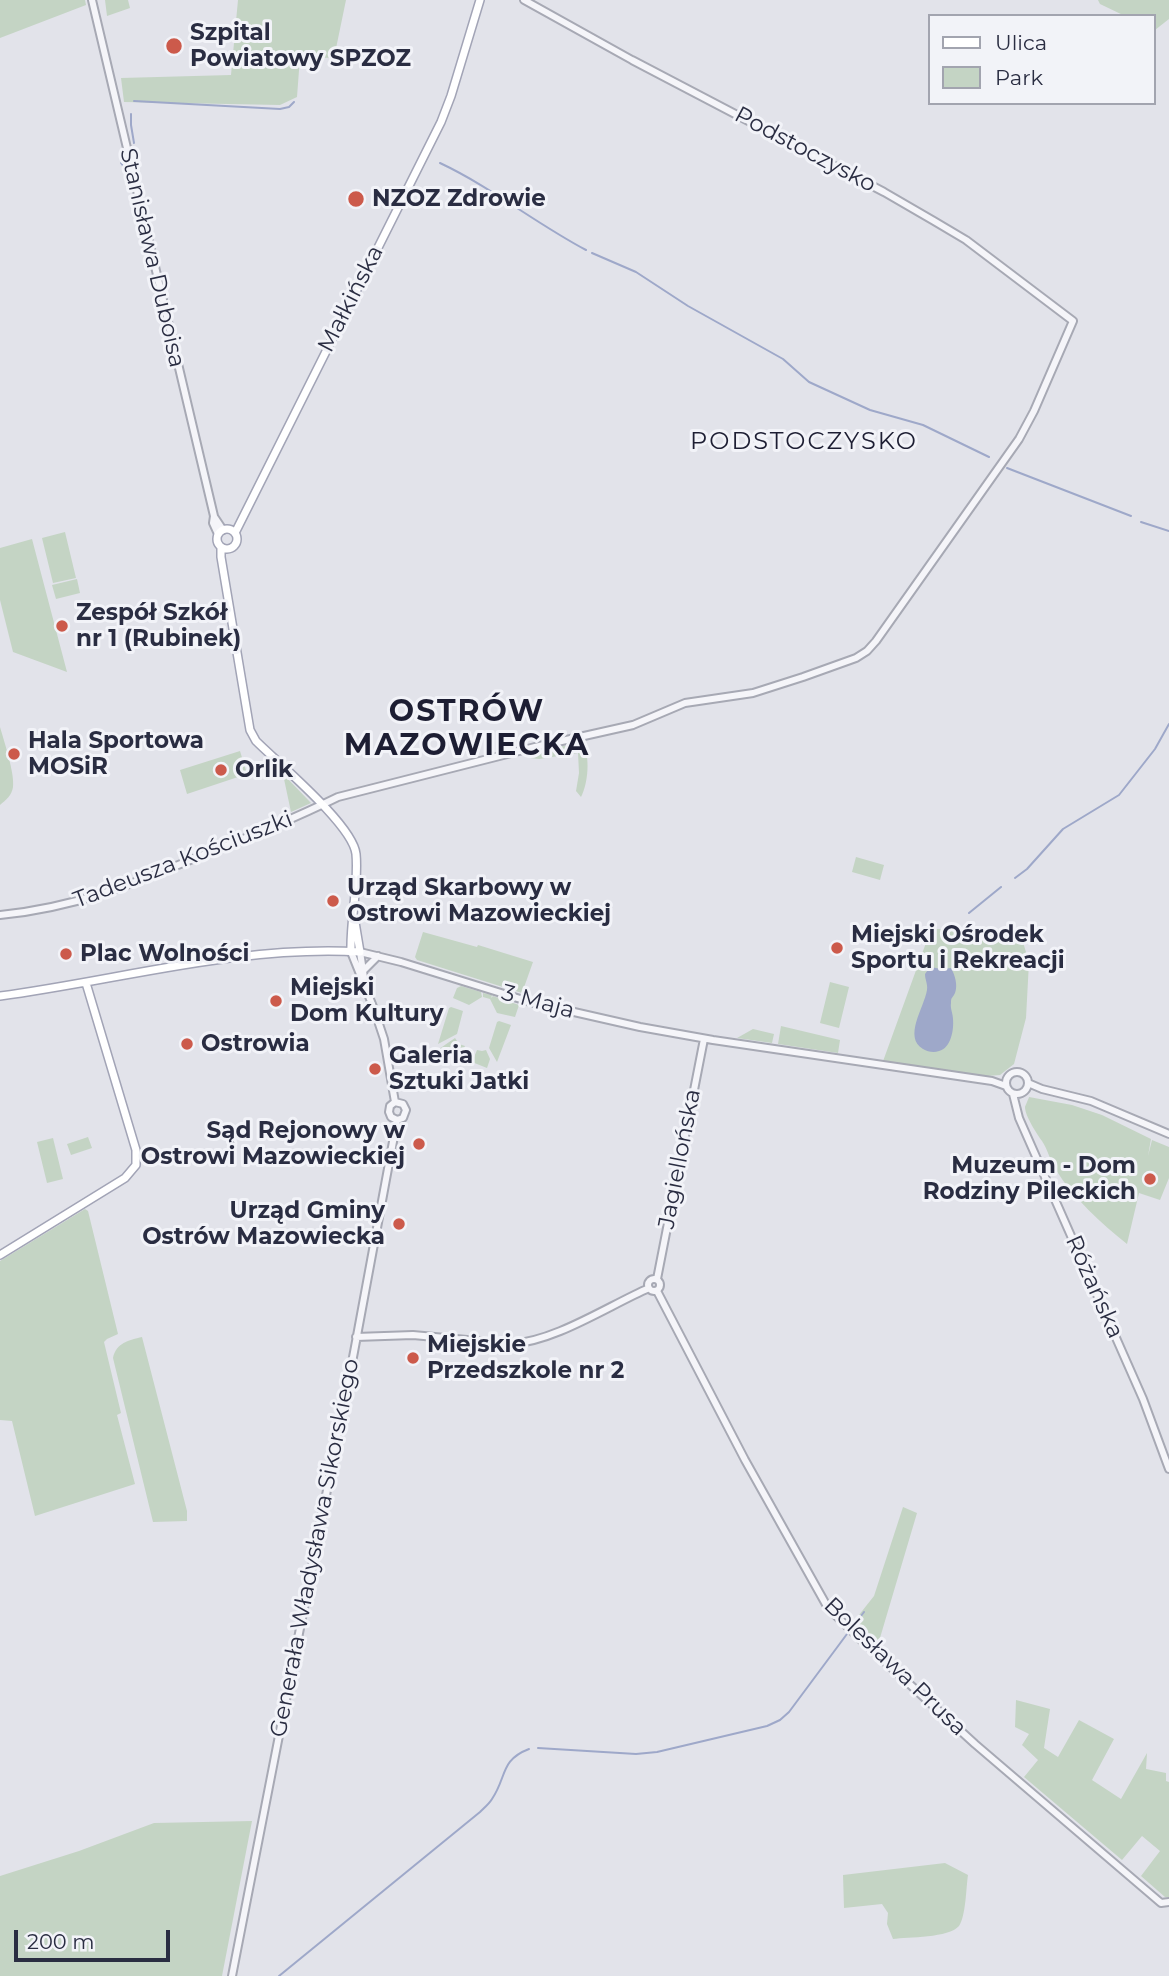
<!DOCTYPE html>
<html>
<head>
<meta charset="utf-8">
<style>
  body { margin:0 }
  #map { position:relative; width:1169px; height:1976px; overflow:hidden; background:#e2e3ea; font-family:Montserrat,sans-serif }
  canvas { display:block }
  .legend { position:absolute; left:928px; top:14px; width:228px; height:91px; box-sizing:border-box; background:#f2f3f8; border:2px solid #a2a4af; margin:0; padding:9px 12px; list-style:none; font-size:21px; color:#2a2d42 }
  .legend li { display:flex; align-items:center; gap:14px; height:35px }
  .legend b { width:35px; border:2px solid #a2a4af }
  .scale { position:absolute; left:14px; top:1930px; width:156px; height:32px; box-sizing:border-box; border:4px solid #2a2d42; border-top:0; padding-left:9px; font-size:21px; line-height:24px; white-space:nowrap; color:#2a2d42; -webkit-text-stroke:5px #f2f3f8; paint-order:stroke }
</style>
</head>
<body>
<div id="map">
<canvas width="1169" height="1976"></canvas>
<ul class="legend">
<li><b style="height:9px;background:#fff"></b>Ulica</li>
<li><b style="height:19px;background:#c4d4c4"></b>Park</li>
</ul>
<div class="scale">200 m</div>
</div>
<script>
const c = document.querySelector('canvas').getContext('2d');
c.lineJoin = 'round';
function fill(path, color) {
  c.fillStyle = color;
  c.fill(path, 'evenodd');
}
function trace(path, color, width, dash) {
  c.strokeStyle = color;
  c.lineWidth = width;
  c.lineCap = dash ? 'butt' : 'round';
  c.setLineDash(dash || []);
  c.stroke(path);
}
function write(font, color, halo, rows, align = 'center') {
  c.font = font + ' Montserrat,sans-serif';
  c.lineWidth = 6;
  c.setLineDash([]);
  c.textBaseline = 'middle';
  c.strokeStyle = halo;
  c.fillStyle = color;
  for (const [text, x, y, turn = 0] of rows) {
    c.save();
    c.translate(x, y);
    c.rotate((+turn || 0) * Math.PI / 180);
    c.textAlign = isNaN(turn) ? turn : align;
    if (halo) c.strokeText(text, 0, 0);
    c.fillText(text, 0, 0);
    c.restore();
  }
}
const green = new Path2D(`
  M 0,0 L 85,0 L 86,5 L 0,38 Z
  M 105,0 L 128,0 L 130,8 L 107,16 Z
  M 238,0 L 346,0 L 334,58 L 300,57 L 297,97 L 280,105 L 124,102 L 121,78 L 231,75 Z
  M 1098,0 L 1169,0 L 1169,19 L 1155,30 L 1153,30 L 1153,16 L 1125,16 L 1100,4 Z
  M 65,532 L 76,578 L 53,583 L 42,538 Z
  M 32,539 L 67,672 L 13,652 L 0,600 L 0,548 Z
  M 77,579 L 80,593 L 56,599 L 52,585 Z
  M 0,727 C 4,741 15,774 13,787 C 12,795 6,800 0,805 Z
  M 582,742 C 591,756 588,784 581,797 L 576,791 L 579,773 L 578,753 L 539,759 L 530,758 L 535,752 Z
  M 240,751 L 247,774 L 187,794 L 180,770 Z
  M 286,777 L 311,803 L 291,812 L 284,779 Z
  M 856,857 L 884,865 L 880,880 L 852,872 Z
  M 931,929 L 1019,929 L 1029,962 L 1026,1018 L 1014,1064 L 1000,1075 L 987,1076 L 882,1064 Z
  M 423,932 L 477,947 L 478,945 L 533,962 L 522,993 L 417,960 L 415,957 Z
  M 830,982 L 849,987 L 839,1028 L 820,1023 Z
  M 461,986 L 481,992 L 482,997 L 469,1005 L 453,998 L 457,988 Z
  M 483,993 L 492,995 L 491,998 L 493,996 L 519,1005 L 515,1017 L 497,1013 L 490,999 L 483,997 Z
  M 451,1007 L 463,1011 L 457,1034 L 438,1044 L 449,1008 Z
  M 499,1021 L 511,1025 L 497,1062 L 489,1048 L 497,1022 Z
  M 781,1026 L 840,1040 L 838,1053 L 778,1044 Z
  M 753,1029 L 774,1034 L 772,1043 L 737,1038 Z
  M 455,1038 L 459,1044 L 465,1046 L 460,1057 L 439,1049 Z
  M 477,1050 L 482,1051 L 486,1050 L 490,1059 L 487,1068 L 472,1062 Z
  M 1029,1097 L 1072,1105 L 1102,1115 L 1151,1139 L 1148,1156 L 1152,1140 L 1169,1147 L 1169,1178 L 1160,1200 L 1139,1193 L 1127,1244 C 1101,1223 1074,1199 1056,1170 C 1050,1161 1048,1150 1042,1141 C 1037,1134 1025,1116 1025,1107 C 1025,1106 1029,1098 1029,1097 Z
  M 88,1137 L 92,1148 L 71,1155 L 67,1144 Z
  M 53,1138 L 63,1179 L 47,1183 L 37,1142 Z
  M 85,1209 L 88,1211 L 118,1334 L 107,1339 L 104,1342 L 121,1413 L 117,1415 L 135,1484 L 35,1516 L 12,1421 L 0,1420 L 0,1261 Z
  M 142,1337 L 187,1511 L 187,1521 L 153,1522 L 113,1358 C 116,1343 129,1340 142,1337 Z
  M 903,1507 L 917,1513 L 877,1648 L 851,1625 L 874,1596 Z
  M 1016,1700 L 1050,1709 L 1044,1748 L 1058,1757 L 1079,1720 L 1114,1739 L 1092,1780 L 1121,1799 L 1147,1753 L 1146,1769 L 1166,1773 L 1166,1781 L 1169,1782 L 1169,1897 L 1165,1897 L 1141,1876 L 1160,1851 L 1142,1836 L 1122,1860 L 1024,1777 L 1038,1760 L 1022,1745 L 1029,1734 L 1015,1727 Z
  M 252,1821 L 222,1976 L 0,1976 L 0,1876 L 79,1851 L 154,1823 Z
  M 945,1863 L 968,1875 C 966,1888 966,1916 959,1926 C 949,1938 908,1937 893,1939 L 887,1924 L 888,1913 L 882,1904 L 844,1908 L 843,1875 Z`);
const water = new Path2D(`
  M 930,967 L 942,969 L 951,968 C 955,975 958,985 955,993 C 952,999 951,997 951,1003 C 950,1008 953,1014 953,1019 C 954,1030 951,1048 939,1051 C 934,1053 928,1052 923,1049 C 903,1037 924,1008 927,990 C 928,984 925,980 925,974 Z`);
const stream = new Path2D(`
  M 134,101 L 280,109 L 289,107 L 294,102
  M 131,114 L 131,125 L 134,143
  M 135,149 L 137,159 L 135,164
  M 121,163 L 124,167
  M 440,163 C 491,187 535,223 586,250
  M 592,253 L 636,272 L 688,306 L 783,359 L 809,382 L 870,410 L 923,425 L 989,457
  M 1007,468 L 1131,516
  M 1141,522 L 1169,531
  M 1015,878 L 1027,869 L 1063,829 L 1119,795 L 1155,749 L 1169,724
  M 969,913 L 1001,887
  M 854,1625 L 864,1612
  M 538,1748 L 636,1754 L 657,1752 L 767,1726 L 780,1720 L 789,1712 L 847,1634
  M 279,1976 L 480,1812 C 484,1808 489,1804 492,1799 C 507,1777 500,1760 529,1749`);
const minor = new Path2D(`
  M 92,0 L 214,516 L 213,523 L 218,534
  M 215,518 L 223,530
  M 0,915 C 74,908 133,884 200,856 C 247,838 293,819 338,797 L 535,747 L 633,725 L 685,703 L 753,693 L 803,677 L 856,658 L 867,651 L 876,641 L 1019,439 L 1034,411 L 1073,321 L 966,240 L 934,221 L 884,192 L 632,60 L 524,0
  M 351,952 L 374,1009 L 384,1039 L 395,1102
  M 363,971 L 378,956
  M 365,984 L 360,952 L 401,962 L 530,1002 L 640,1027 L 713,1040 L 992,1081 L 1006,1086
  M1006 1083a11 11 0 1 1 22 0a11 11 0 1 1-22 0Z
  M 1028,1083 L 1042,1089 L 1091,1101 L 1169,1134
  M 1013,1094 L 1019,1118 L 1143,1399 L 1169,1469
  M 395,1102 L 403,1104 L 406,1110 L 403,1118 L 397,1120
  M 395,1102 L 390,1106 L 389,1112 L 391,1117 L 397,1120
  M648 1285a6 6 0 1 1 12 0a6 6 0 1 1-12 0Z
  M 657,1279 L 704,1039
  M 657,1291 L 745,1460 L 828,1608 L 857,1636 L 975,1744 L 1161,1903 L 1169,1902
  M 356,1337 L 413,1335 L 510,1344 C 554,1342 608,1306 649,1288
  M 232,1976 L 354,1352 L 397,1120`);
const major = new Path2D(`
  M217 539a10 10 0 1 1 20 0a10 10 0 1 1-20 0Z
  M 235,533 L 441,122 L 451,96 L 480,0
  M 221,547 L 221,557 L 250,730 L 256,741 C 278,763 353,825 356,854 C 359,884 350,920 351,952
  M 0,996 C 120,980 238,945 360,952 L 355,922
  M 0,1255 L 125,1178 L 136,1165 L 136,1150 L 86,983`);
const markers = [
  [174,46,9,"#cc5a4b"],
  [356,199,9,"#cc5a4b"],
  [62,626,7,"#cc5a4b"],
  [14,754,7,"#cc5a4b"],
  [221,770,7,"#cc5a4b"],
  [333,901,7,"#cc5a4b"],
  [837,948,7,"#cc5a4b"],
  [66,954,7,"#cc5a4b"],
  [276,1001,7,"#cc5a4b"],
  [187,1044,7,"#cc5a4b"],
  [375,1069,7,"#cc5a4b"],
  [419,1144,7,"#cc5a4b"],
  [1150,1179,7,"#cc5a4b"],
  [399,1224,7,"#cc5a4b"],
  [413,1358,7,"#cc5a4b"]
];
const poiNames = [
  ["Szpital",190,33],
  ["Powiatowy SPZOZ",190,59],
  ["NZOZ Zdrowie",372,199],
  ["Zespół Szkół",76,613],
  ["nr 1 (Rubinek)",76,639],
  ["Hala Sportowa",28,741],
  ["MOSiR",28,767],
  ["Orlik",235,770],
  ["Urząd Skarbowy w",347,888],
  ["Ostrowi Mazowieckiej",347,914],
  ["Miejski Ośrodek",851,935],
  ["Sportu i Rekreacji",851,961],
  ["Plac Wolności",80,954],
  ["Miejski",290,988],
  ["Dom Kultury",290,1014],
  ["Ostrowia",201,1044],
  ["Galeria",389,1056],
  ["Sztuki Jatki",389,1082],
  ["Sąd Rejonowy w",405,1131,"right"],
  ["Ostrowi Mazowieckiej",405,1157,"right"],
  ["Muzeum - Dom",1136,1166,"right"],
  ["Rodziny Pileckich",1136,1192,"right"],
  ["Urząd Gminy",385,1211,"right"],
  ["Ostrów Mazowiecka",385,1237,"right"],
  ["Miejskie",427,1345],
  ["Przedszkole nr 2",427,1371]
];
const streetNames = [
  ["Podstoczysko",805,150,28],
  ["Stanisława Duboisa",152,258,77],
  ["Małkińska",351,299,-63],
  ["Tadeusza Kościuszki",183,860,-21],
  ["3 Maja",538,1002,15],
  ["Jagiellońska",680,1159,-79],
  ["Różańska",1094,1287,66],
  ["Generała Władysława Sikorskiego",315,1548,-79],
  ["Bolesława Prusa",895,1667,44]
];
const neighbourhoodNames = [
  ["PODSTOCZYSKO",804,442]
];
const districtNames = [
  ["OSTRÓW",467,712],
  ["MAZOWIECKA",467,746]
];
fill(green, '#c4d4c4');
fill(water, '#9ea8c9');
trace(stream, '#9ea8c9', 2);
trace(minor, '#a7a9b4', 10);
trace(major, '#a2a4b6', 10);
trace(minor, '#f5f5f9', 6);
trace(major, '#fff', 7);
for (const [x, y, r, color] of markers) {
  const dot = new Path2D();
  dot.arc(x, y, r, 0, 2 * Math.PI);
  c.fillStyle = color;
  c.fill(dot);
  trace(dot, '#f2f3f8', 2.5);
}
write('bold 23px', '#2a2d42', '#f2f3f8', poiNames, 'left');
write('23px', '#2a2d42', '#f2f3f8', streetNames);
c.letterSpacing = '2px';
write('24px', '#1d1e33', '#f2f3f8', neighbourhoodNames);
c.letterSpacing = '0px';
c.letterSpacing = '2px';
write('bold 30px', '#1d1e33', '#f2f3f8', districtNames);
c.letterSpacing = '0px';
</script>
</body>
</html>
